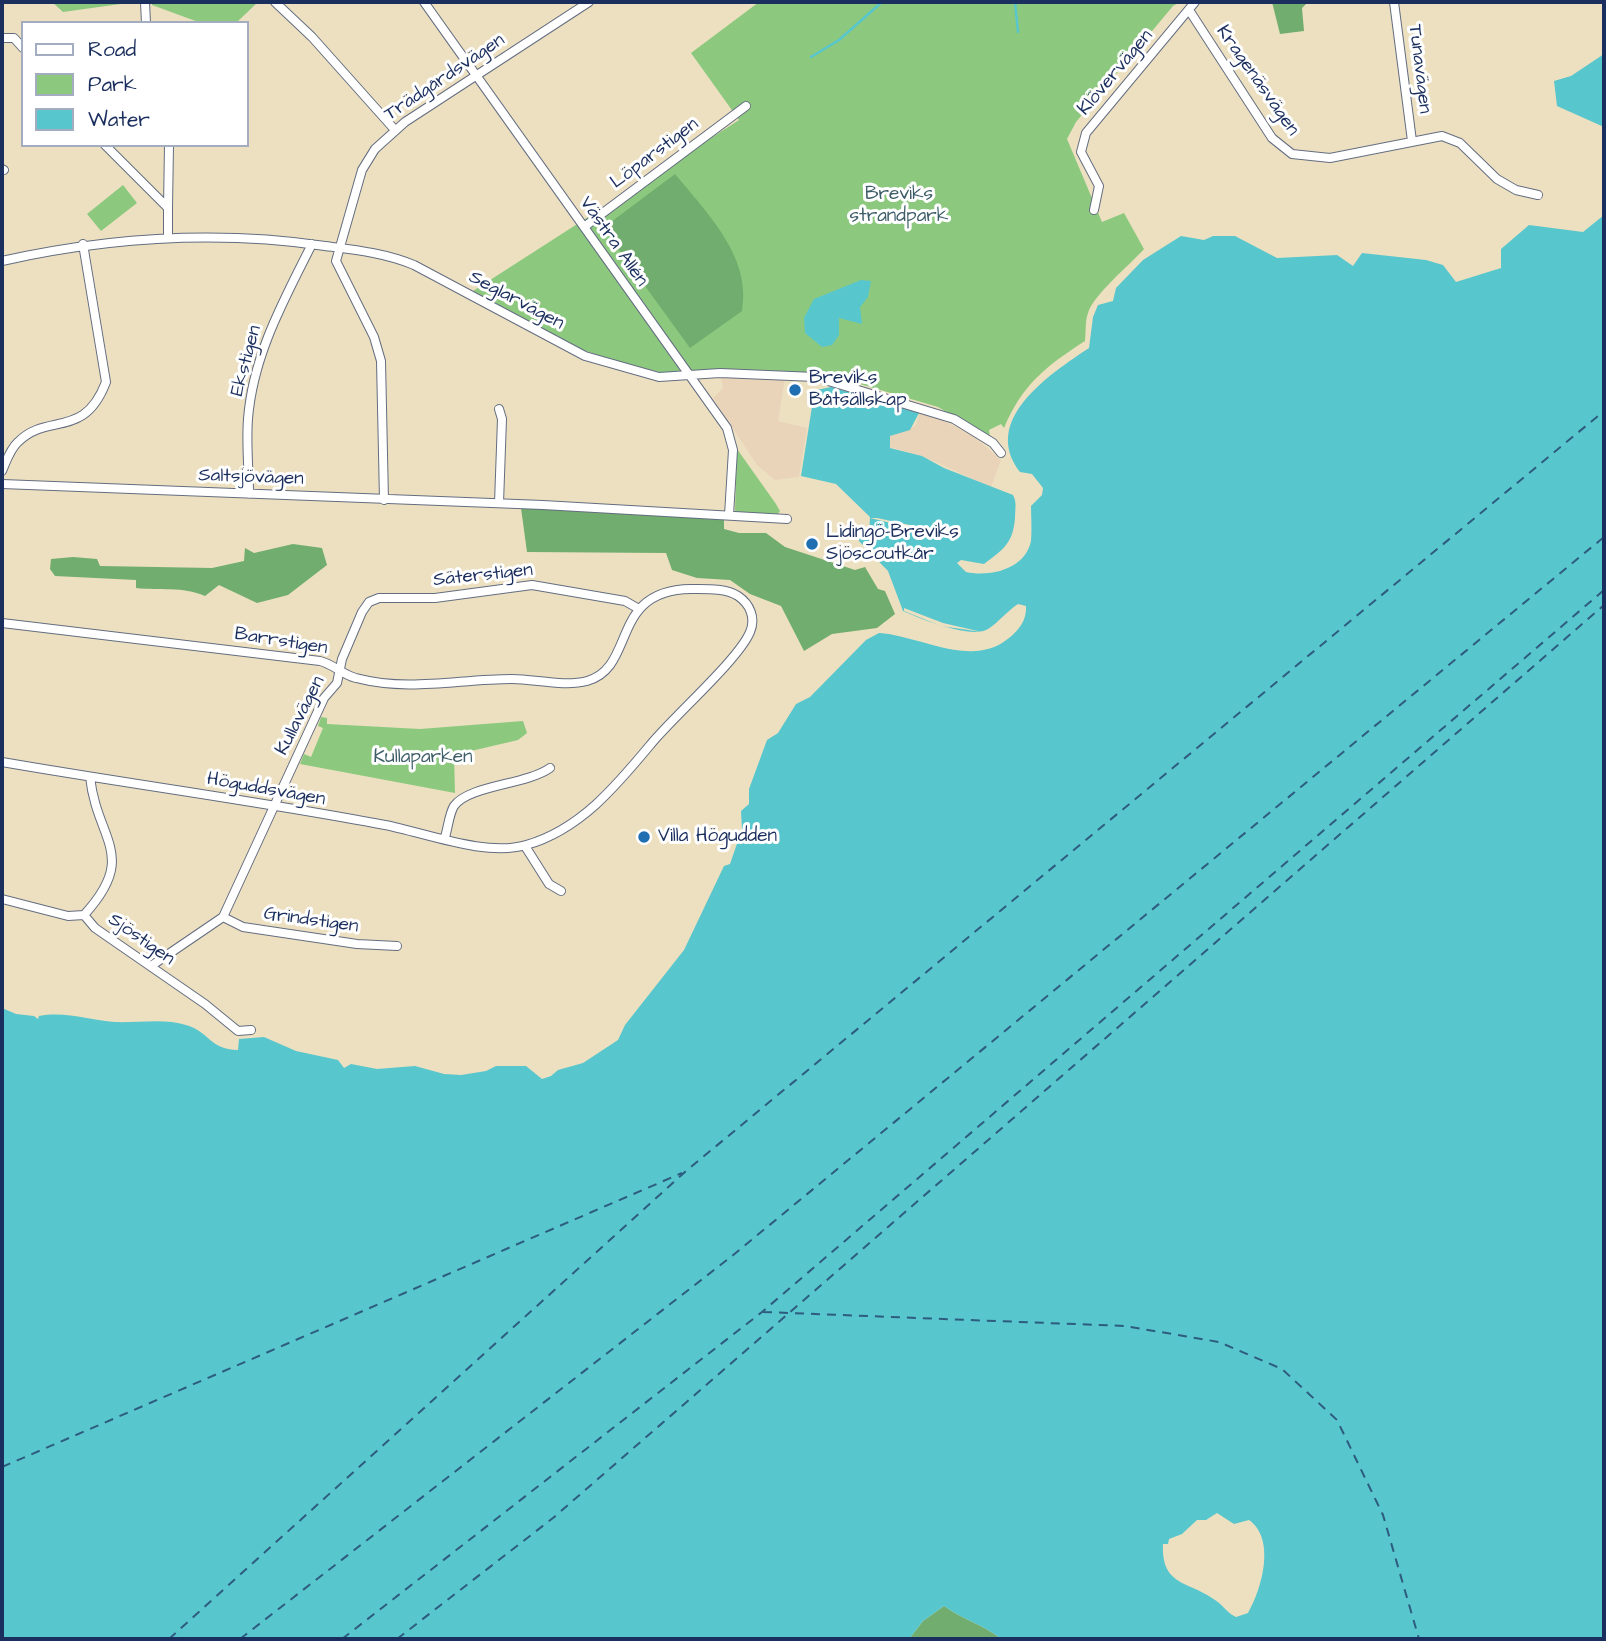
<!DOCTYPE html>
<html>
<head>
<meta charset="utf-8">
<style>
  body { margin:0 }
  #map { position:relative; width:1606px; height:1641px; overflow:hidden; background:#ece0c0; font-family:"Architects Daughter",sans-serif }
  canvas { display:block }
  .frame { position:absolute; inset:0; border:4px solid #1b2f5e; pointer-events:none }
  .legend { position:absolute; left:21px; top:21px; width:228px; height:126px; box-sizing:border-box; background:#fff; border:2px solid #a4acbf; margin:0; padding:9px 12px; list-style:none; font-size:21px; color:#1b2f5e }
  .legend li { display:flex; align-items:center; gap:14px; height:35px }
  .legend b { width:35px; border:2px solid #a4acbf }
</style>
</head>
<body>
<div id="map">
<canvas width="1606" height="1641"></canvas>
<div class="frame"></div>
<ul class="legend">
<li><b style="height:9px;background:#fff"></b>Road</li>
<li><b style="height:19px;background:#8cc97f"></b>Park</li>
<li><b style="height:19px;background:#58c6cd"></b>Water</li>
</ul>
</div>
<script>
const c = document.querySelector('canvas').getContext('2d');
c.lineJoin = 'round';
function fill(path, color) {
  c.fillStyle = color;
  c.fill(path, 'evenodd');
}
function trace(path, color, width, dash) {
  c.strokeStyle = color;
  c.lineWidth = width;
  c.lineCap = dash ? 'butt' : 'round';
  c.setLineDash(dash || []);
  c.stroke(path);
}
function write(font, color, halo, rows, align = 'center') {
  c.font = font + ' "Architects Daughter",sans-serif';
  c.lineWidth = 6;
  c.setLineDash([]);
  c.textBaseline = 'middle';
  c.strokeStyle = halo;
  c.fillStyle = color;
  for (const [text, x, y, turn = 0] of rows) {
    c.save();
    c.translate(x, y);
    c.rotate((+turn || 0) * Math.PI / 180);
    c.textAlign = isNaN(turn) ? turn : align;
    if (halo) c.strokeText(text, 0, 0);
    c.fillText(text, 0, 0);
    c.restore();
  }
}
const built = new Path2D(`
  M 721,377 L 785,379 L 778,421 L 807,428 L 799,477 L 775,480 L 757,465 L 713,398 L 723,388 Z
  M 921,410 L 972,435 L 1001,460 L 991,487 L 922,456 L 890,447 L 890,436 L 915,426 Z`);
const green = new Path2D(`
  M 52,2 L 135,2 L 63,12 Z
  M 152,2 L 258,2 L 236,23 L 201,23 L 152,5 Z
  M 759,2 L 1180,2 L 1173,6 L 1076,122 L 1067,139 L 1102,222 L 1124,213 L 1144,249 C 1130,265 1093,295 1088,313 C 1085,321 1086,332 1085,341 C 1046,366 1022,385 1004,428 L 1001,424 L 989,430 L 990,437 L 938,407 L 826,374 L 721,370 L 663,373 L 618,362 L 583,350 L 473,291 L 739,120 L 691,53 Z
  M 123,185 L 137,203 L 101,231 L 87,214 Z
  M 737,449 L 776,504 L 780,511 L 777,515 L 737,513 L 735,510 Z
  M 321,717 L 327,718 L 327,724 L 420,729 L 523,721 L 527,733 L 518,740 L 454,755 L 455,793 L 300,764 L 304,754 L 311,757 L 323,728 L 318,726 Z`);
const forest = new Path2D(`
  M 1272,2 L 1308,2 L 1302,8 L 1304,31 L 1280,34 Z
  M 675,174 C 707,213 752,257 742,311 L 690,348 L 603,228 Z
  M 521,508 L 724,519 L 724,529 L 739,533 L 766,533 L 785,547 L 855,570 L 865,567 L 878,589 L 885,591 L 895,614 L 877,628 L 832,634 L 804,651 L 781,606 L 750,594 L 730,580 L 697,578 L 672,570 L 666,553 L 527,552 Z
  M 293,544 L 322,548 L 327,565 L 288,595 L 257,603 L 219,585 L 205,596 C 182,586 160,591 136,588 L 136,580 L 55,576 L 50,569 L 51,559 L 73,557 L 97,559 L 100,566 L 212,568 L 244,561 L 245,548 L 254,553 Z
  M 944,1606 C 962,1619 984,1625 1001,1639 L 909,1639 L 923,1621 Z`);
const water = new Path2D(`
  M 1604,54 L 1604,127 L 1557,106 L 1554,81 L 1571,76 Z
  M 1604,215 L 1604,1639 L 1001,1639 C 984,1625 962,1619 944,1606 L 923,1621 L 909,1639 L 2,1639 L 2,1008 L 16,1014 L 34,1016 L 38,1019 L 39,1016 C 66,1011 89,1020 115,1022 C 137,1023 165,1018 186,1025 C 212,1033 208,1049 238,1050 L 239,1039 L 264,1037 L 296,1051 L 338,1060 L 344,1068 L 351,1064 L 377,1069 L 415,1066 L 444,1074 L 461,1075 L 486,1071 L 496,1066 L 526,1066 L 542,1079 L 551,1076 L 558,1070 L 583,1063 L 618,1040 L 625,1025 L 684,950 L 724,866 L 730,864 L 742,829 L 741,811 L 749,804 L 749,789 L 767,740 L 778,733 L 796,704 L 810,697 L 866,640 L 879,633 C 922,636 972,669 1009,638 C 1019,630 1027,620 1026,606 L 1018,604 C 1007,611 999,622 988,629 C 972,640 919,618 903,611 L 888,571 L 859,541 L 860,534 L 869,535 L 870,517 L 836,484 L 801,476 L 814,394 L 817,390 L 831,387 L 919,413 L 910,430 L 890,436 L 890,448 L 922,456 L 944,468 L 1013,495 C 1017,502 1015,509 1015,518 C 1013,543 1004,549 984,564 L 961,560 L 957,563 L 966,572 C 989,577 1025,570 1031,541 C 1032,530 1031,517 1031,506 L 1042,495 L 1043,488 L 1032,474 L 1020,472 C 980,420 1050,374 1089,348 L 1093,317 L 1098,305 L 1113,301 L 1116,288 L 1143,260 L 1181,236 L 1204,240 L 1213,236 L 1235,236 L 1277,258 L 1337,255 L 1353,266 L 1362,253 L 1426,260 L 1443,265 L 1456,282 L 1501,268 L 1501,249 L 1529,225 L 1583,232 ZM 1217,1513 L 1234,1524 L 1249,1520 C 1276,1539 1262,1589 1248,1613 L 1236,1617 C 1228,1614 1223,1605 1215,1600 C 1190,1581 1161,1587 1163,1544 L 1168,1544 L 1169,1539 L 1182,1534 L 1197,1520 L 1206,1520 Z
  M 861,280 L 871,281 L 868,297 L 860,307 L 862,324 L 839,318 L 839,335 L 832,345 L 822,347 L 805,333 L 804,318 L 814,299 Z`);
const pier = new Path2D(`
  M 870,518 L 877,518 L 924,528 L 924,531 Z
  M 904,608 L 943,623 L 982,632 L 941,626 L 904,611 Z`);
const stream = new Path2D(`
  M 1015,2 L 1018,32
  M 811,57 L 839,40 L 882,2`);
const ferry = new Path2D(`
  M 763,1312 L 1125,1326 L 1219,1342 L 1282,1369 L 1337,1420 L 1383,1515 L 1419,1639
  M 2,1467 L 682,1173
  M 169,1639 L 686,1171 L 1604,411
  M 240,1639 L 732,1256 L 1604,537
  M 342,1639 L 762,1312 L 1604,590
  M 397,1639 L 553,1518 L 1604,605`);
const minor = new Path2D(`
  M 145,2 L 146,23
  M 275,2 L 312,37 L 395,130
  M 424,2 L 727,428 L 733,450 L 729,515
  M 1394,2 L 1412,141
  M 1189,10 L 1272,138 L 1292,154 L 1330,158 L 1442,136 L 1460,143 L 1497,179 L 1516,190 L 1538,195
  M 2,38 L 14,38 L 23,48
  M 105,145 L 168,208 L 168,236
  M 2,169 L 4,170
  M 168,208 L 169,145
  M 1094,210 L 1099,186 L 1081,152 L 1086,133 L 1195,2
  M 584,227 L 746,106
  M 2,261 C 110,237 215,230 325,246 C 356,250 385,253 414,265 L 585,356 L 659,377 L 720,373 L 815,377 L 954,419 L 993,443 L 1001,453
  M 499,409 L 502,419 L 499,503
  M 2,471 C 6,462 10,449 18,442 C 48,412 84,440 106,382 L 83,244
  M 2,484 L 543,505 L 787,519
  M 249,494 C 249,470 246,444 248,419 C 253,355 284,300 312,244
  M 384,500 L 381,361 L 374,337 L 336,261 L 362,170 L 375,149 L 405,122 L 589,2
  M 2,623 L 320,661 C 333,664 343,675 356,678 C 410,692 458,679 512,679 C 535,679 564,687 587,681 C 637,667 609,590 691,589 C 706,589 726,588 738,596 C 750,604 756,618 750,632 C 739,659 674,716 651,744 C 617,785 580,830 526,845 C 486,857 426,833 385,825 C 258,801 129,784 2,762
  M 445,837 C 448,828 449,814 454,806 C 469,785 526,785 550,768
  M 525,846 L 549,884 L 561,891
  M 2,899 L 68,916 L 84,915 L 95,928 L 205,1004 L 238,1031 L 251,1030
  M 84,915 C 139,855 97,841 90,777
  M 223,917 L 243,927 L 357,944 L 397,946
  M 151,966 L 223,917 L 324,698 L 337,683 L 342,659 L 362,612 L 369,602 L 379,598 L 435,598 L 532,585 L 625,601 L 639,609`);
const markers = [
  [795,390,7,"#1f6fb2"],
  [812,544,7,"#1f6fb2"],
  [644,837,7,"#1f6fb2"]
];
const streetNames = [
  ["Tunavägen",1419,69,83],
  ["Klövervägen",1116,73,-50],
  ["Trädgårdsvägen",445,78,-34],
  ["Kragenäsvägen",1257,81,55],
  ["Löparstigen",655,154,-37],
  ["Västra Allén",613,242,55],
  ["Seglarvägen",516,301,28],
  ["Ekstigen",247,361,-75],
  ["Saltsjövägen",251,478,2],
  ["Säterstigen",483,576,-6],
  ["Barrstigen",281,642,9],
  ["Kullavägen",301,716,-63],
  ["Höguddsvägen",266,790,10],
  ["Grindstigen",311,921,8],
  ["Sjöstigen",141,940,35]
];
const parkNames = [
  ["Breviks",899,195],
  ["strandpark",899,217],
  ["Kullaparken",423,758]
];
const poiNames = [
  ["Breviks",809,379],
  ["Båtsällskap",809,401],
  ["Lidingö-Breviks",826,533],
  ["Sjöscoutkår",826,555],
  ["Villa Högudden",658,837]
];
fill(built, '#e9d4b9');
fill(green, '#8cc97f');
fill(forest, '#71ad6e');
fill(water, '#58c6cd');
fill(pier, '#ece0c0');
trace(stream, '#58c6cd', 2.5);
trace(ferry, '#2d5c7f', 2, [9, 7]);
trace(minor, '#646d80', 10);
trace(minor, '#fff', 8);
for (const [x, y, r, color] of markers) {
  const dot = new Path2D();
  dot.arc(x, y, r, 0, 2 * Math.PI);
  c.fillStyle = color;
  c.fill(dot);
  trace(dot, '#fff', 2.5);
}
write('19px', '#1b2f5e', '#fff', streetNames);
write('19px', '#3d5d68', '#fff', parkNames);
write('19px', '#1b2f5e', '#fff', poiNames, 'left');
</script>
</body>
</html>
